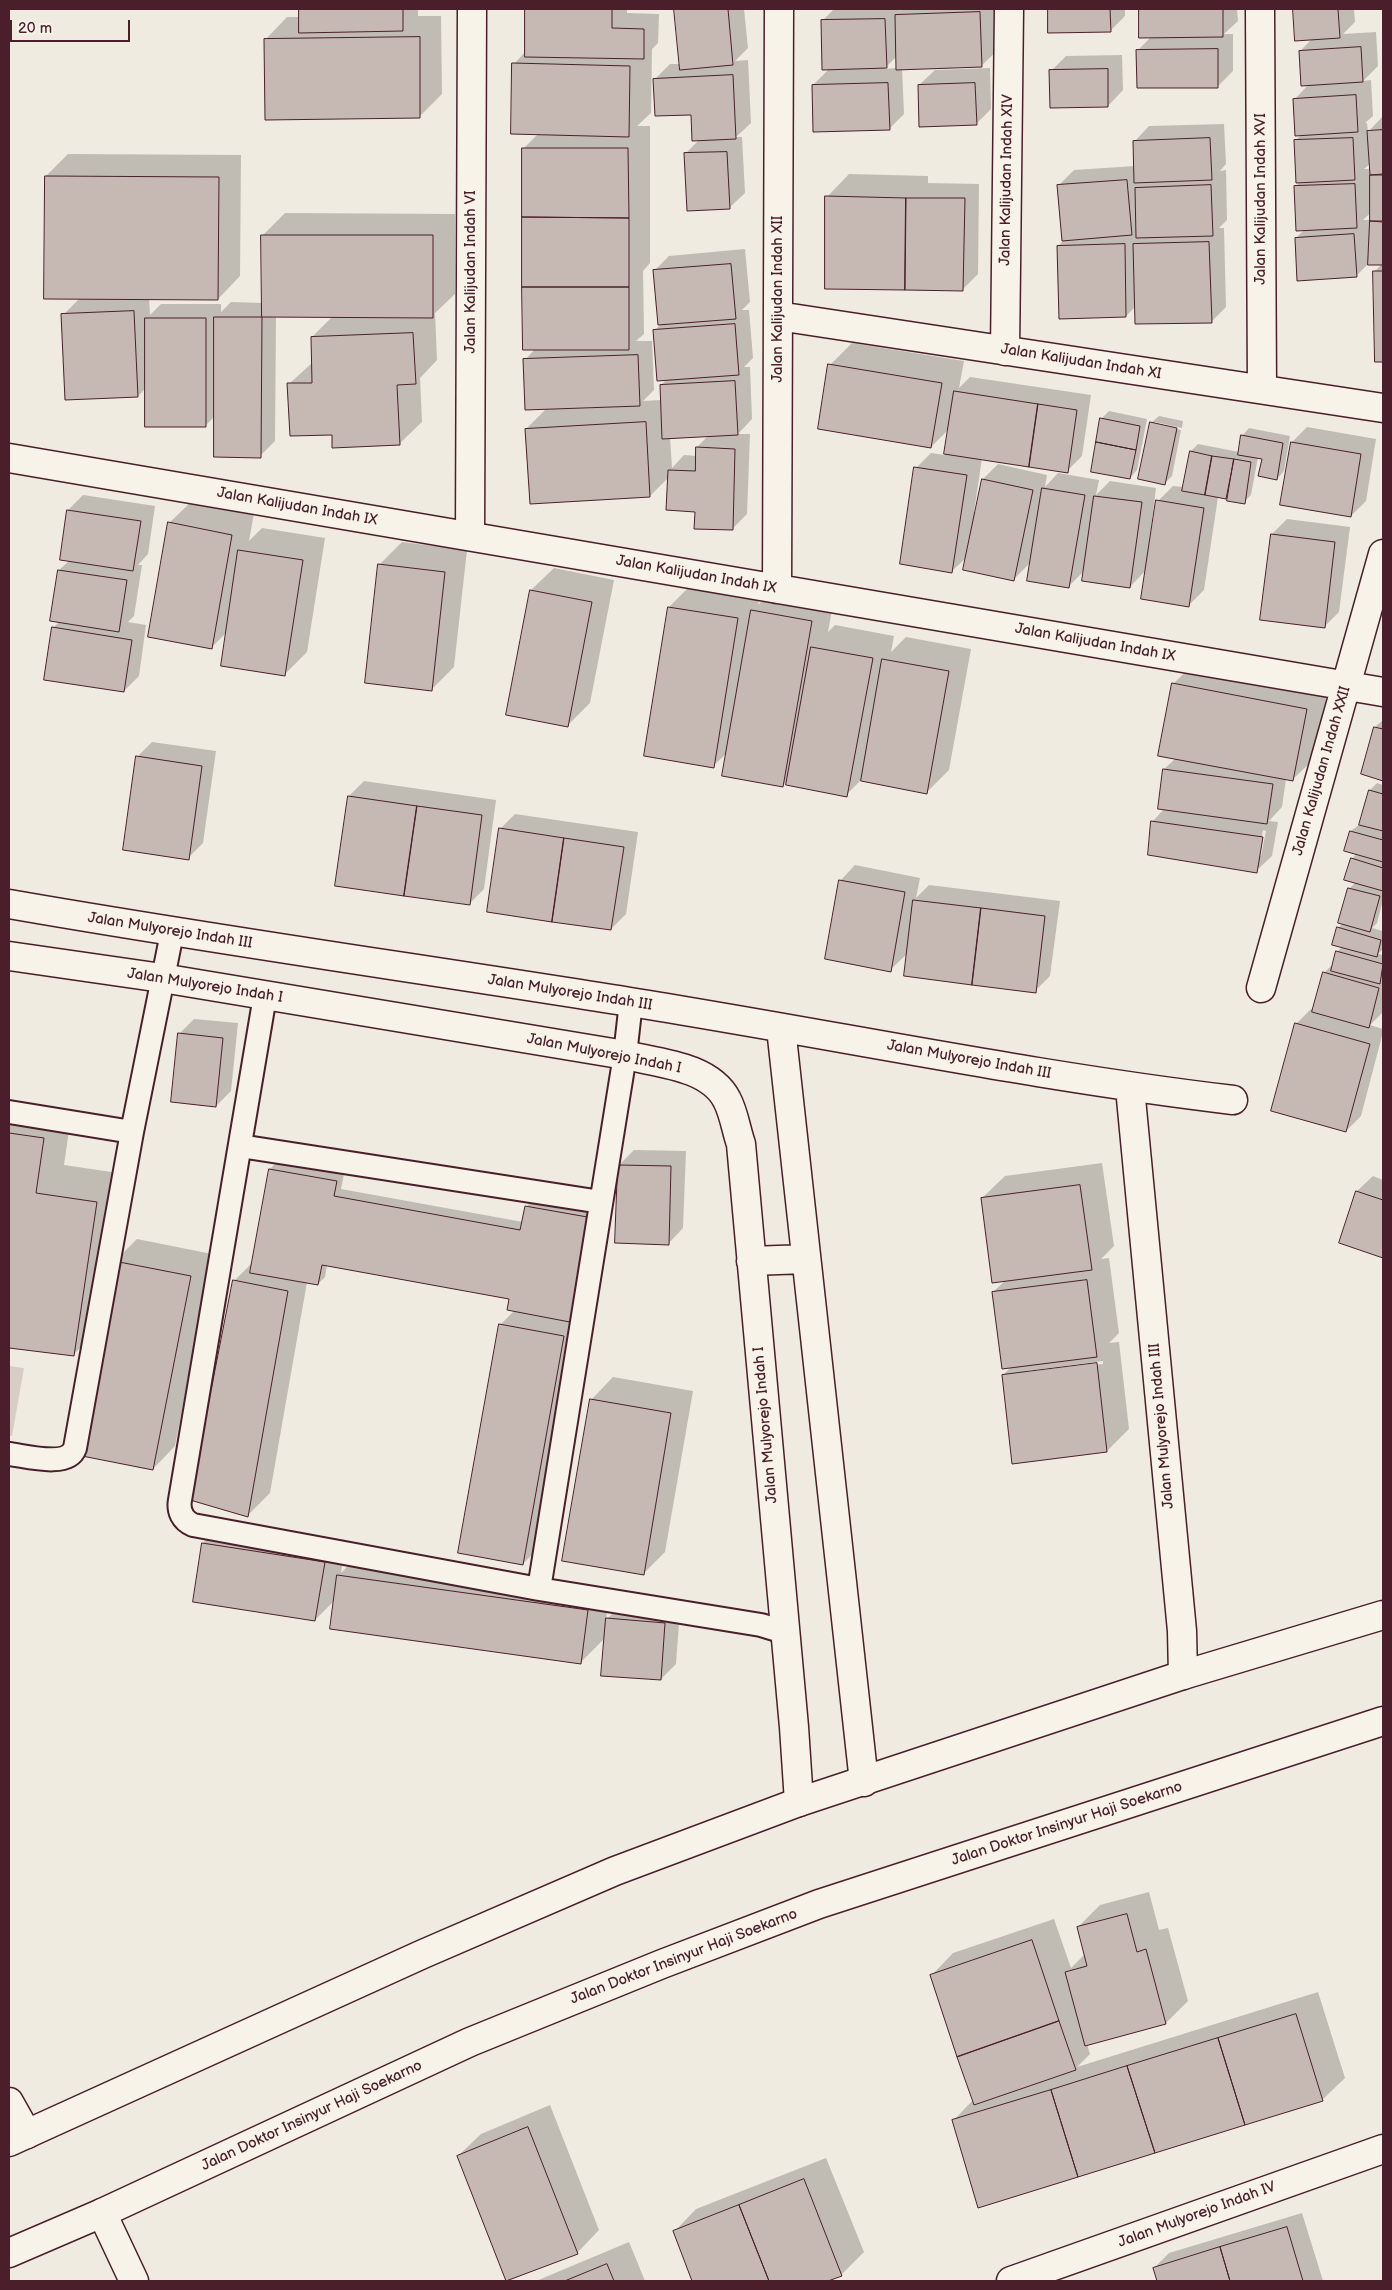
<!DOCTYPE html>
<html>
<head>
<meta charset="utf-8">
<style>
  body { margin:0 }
  #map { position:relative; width:1392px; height:2290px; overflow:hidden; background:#f0ebe0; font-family:"Balsamiq Sans",sans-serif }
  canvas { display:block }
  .frame { position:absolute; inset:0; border:10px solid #4a1f2b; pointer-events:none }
  .scale { position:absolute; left:10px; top:20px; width:120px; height:22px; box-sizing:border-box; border:2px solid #4a1f2b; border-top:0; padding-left:6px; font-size:15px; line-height:18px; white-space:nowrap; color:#4a1f2b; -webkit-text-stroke:4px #f7f3e8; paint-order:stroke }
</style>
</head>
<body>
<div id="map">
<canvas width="1392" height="2290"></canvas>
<div class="frame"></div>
<div class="scale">20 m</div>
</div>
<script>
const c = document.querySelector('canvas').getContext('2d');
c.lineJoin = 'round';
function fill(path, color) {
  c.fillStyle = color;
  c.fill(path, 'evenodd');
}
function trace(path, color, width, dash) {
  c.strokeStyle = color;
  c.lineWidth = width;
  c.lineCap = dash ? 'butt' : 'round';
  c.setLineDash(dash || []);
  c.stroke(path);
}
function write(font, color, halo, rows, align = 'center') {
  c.font = font + ' "Balsamiq Sans",sans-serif';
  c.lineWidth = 4;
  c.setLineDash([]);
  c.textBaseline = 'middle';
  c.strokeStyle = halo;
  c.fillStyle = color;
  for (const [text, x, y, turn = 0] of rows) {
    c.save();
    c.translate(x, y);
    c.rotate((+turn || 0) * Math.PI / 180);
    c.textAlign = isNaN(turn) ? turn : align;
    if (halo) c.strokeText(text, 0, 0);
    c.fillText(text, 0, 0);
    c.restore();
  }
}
const green = new Path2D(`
  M 9,1366 L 24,1368 L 12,1436 L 9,1436 Z`);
const shadow = new Path2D(`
  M 300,9 L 418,9 L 418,16 L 441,16 L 442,94 L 420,116 L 265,40 L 287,17 L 300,17 Z
  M 527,9 L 627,9 L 627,13 L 659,14 L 658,43 L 652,49 L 651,113 L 637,126 L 650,126 L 650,263 L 643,271 L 644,334 L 636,341 L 652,341 L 654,390 L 643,401 L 661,400 L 661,385 L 667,379 L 655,330 L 662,323 L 654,271 L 669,256 L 745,249 L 750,302 L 742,310 L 749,310 L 753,358 L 744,367 L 750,367 L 752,419 L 738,434 L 750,434 L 747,514 L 732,529 L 696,511 L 669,477 L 650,496 L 526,429 L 547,408 L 525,360 L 535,349 L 523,149 L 539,133 L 514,64 L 526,51 ZM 709,435 L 697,447 L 697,456 L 684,455 L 672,468 L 670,437 Z
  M 676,9 L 744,9 L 748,48 L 735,61 L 748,60 L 751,123 L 736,137 L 742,137 L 745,193 L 729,208 L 685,154 L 700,139 L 692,113 L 655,79 L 670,64 L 681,64 Z
  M 834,9 L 900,9 L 900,11 L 902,9 L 995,9 L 997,51 L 981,66 L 902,68 L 904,114 L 889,129 L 813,85 L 830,68 L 822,21 ZM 897,56 L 897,68 L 884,69 Z
  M 1049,9 L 1125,9 L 1125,16 L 1110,31 L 1050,32 Z
  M 1140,9 L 1237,9 L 1238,21 L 1224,34 L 1233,34 L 1233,71 L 1218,86 L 1138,50 L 1151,37 L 1141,37 Z
  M 1294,9 L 1354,9 L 1355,22 L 1343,34 L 1376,32 L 1378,66 L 1363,81 L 1371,80 L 1373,116 L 1365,123 L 1367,123 L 1368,132 L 1383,116 L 1383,361 L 1376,361 L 1374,272 L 1382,264 L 1369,263 L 1356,276 L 1296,238 L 1305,229 L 1295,187 L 1301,181 L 1295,141 L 1302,134 L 1295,99 L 1309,84 L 1300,51 L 1313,38 L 1296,39 ZM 1371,163 L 1371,169 L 1364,169 ZM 1371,213 L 1370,220 L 1363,220 L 1366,217 Z
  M 1122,55 L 1123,90 L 1108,106 L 1051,71 L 1066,56 Z
  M 990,68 L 991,109 L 976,124 L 919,85 L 935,70 Z
  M 1224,124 L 1226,164 L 1220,171 L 1226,170 L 1227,220 L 1219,228 L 1224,228 L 1226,307 L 1211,322 L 1136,306 L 1126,316 L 1058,246 L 1065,239 L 1059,185 L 1074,170 L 1135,166 L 1134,142 L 1149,126 Z
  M 68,154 L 241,155 L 240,276 L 218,299 L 149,298 L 150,315 L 161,304 L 221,304 L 221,312 L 231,302 L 263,303 L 262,236 L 285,213 L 455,214 L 455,294 L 435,313 L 437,360 L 420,378 L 422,422 L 399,444 L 333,433 L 289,384 L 313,362 L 312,337 L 333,316 L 276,316 L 275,441 L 260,456 L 215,416 L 205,426 L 146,388 L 138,396 L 63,315 L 80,298 L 46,176 Z
  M 849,174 L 928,176 L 928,183 L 979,184 L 978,274 L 963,289 L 827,197 Z
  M 852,343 L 964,361 L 959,388 L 970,377 L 1091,395 L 1082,456 L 1067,471 L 982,458 L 974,512 L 976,512 L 983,479 L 998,464 L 1047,475 L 1045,487 L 1058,473 L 1099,480 L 1096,495 L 1110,481 L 1156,488 L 1150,537 L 1152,537 L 1158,501 L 1173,486 L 1184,487 L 1191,451 L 1198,444 L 1239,452 L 1242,436 L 1249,428 L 1290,436 L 1284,471 L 1277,479 L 1263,458 L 1258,457 L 1251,495 L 1244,502 L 1218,497 L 1204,590 L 1189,605 L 1147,569 L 1130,587 L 1084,571 L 1068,587 L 1031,562 L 1014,579 L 967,557 L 952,571 L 916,468 L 931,453 L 945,455 L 950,428 L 931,447 L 830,365 Z
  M 1109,411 L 1147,419 L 1137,470 L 1130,478 L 1101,419 Z
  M 1159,416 L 1183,421 L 1182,428 L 1155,422 L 1155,425 L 1181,430 L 1172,476 L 1165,483 L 1151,423 Z
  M 1307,427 L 1376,439 L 1366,501 L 1351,516 L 1292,442 Z
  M 83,495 L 155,506 L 148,554 L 138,565 L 142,565 L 134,616 L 128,622 L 146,625 L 139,676 L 124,691 L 53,628 L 60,621 L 52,620 L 59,570 L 70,560 L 68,510 Z
  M 192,501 L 254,513 L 249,541 L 262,528 L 325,538 L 307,652 L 285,674 L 227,632 L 211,648 L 169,523 Z
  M 1287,519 L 1350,527 L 1339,612 L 1324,627 L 1272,534 Z
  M 402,542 L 467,550 L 454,667 L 432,689 L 379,565 Z
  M 554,568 L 614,580 L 590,703 L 568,725 L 531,590 Z
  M 691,585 L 760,596 L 758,605 L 775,588 L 834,599 L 828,632 L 835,625 L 894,636 L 891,652 L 906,637 L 971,649 L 949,770 L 927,792 L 861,780 L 846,795 L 788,780 L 782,786 L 728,752 L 713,766 L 669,607 Z
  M 1196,662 L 1328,687 L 1315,758 L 1292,780 L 1286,779 L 1282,807 L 1269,821 L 1278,822 L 1272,856 L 1256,871 L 1152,822 L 1165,808 L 1164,769 L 1176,758 L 1173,684 ZM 1263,830 L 1266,831 L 1261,856 L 1259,856 Z
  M 1383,720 L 1383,779 L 1363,774 L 1375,727 Z
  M 152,742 L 216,751 L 203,843 L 188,858 L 137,757 Z
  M 364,781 L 496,800 L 484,889 L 469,904 L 349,796 Z
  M 1377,783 L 1383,785 L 1383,900 L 1377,923 L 1372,928 L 1383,931 L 1383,949 L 1378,954 L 1383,955 L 1383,1012 L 1370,1025 L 1383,1029 L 1383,1032 L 1361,1116 L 1346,1131 L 1296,1024 L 1311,1009 L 1314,1010 L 1324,973 L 1334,963 L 1337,952 L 1343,946 L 1338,928 L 1343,923 L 1349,889 L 1356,882 L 1352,859 L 1357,853 L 1346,850 L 1351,831 L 1360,824 L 1370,790 Z
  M 515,814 L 638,832 L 626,914 L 611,929 L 500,829 Z
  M 855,865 L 920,878 L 916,898 L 929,885 L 1060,901 L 1050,976 L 1035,991 L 908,953 L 890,970 L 840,881 Z
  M 194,1019 L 238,1023 L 231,1091 L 216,1106 L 179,1034 Z
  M 9,1100 L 72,1110 L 64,1165 L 125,1174 L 115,1261 L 137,1239 L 212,1254 L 175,1446 L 153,1469 L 103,1325 L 73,1355 L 9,1346 Z
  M 634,1150 L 686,1151 L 683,1228 L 668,1244 L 619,1165 Z
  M 277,1162 L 344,1174 L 341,1189 L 523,1222 L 527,1206 L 534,1199 L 600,1211 L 545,1541 L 523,1564 L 500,1325 L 515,1310 L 510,1298 L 327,1265 L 325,1277 L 318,1284 L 307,1282 L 270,1493 L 248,1515 L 234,1281 L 253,1262 L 270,1169 Z
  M 1102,1163 L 1114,1246 L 1101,1259 L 1109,1258 L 1119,1333 L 1109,1343 L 1119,1342 L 1129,1429 L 1107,1451 L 1003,1375 L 1012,1366 L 993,1292 L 1006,1280 L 982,1198 L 1005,1176 ZM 1103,1361 L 1103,1364 L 1026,1373 L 1026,1371 Z
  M 1373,1176 L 1383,1180 L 1383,1257 L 1340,1242 L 1357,1191 Z
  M 613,1377 L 693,1391 L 665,1552 L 643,1574 L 591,1400 Z
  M 225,1521 L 346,1540 L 341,1573 L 360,1554 L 610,1588 L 606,1620 L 622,1604 L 680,1609 L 676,1664 L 661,1679 L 605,1638 L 581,1662 L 335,1600 L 315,1620 L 203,1543 Z
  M 1149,1892 L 1159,1930 L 1168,1928 L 1188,2001 L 1166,2023 L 1087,2044 L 1090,2054 L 1077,2067 L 1318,1992 L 1345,2078 L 1322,2100 L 953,2121 L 973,2100 L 931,1976 L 953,1953 L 1054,1919 L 1071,1968 L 1085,1954 L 1078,1927 L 1100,1905 Z
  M 550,2105 L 599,2230 L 577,2253 L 508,2281 L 458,2156 L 481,2134 Z
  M 826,2158 L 864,2252 L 841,2275 L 825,2281 L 694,2281 L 674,2232 L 696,2209 Z
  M 1302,2213 L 1323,2281 L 1158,2281 L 1154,2268 L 1169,2253 Z
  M 629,2242 L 645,2281 L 536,2281 Z`);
const building = new Path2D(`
  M 299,9 L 403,9 L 403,31 L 299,33 Z
  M 525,9 L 612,9 L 612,28 L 644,29 L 644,59 L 525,57 Z
  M 674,9 L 728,9 L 733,65 L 680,70 Z
  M 1048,9 L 1110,9 L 1111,32 L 1048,33 Z
  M 1139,9 L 1223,9 L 1223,37 L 1139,38 Z
  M 1293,9 L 1338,9 L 1340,38 L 1295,41 Z
  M 980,12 L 982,67 L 896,70 L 895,15 Z
  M 885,19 L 887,68 L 822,70 L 821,20 Z
  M 420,37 L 420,118 L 265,120 L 264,39 Z
  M 1361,47 L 1363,82 L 1301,86 L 1299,51 Z
  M 1218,49 L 1218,88 L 1137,88 L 1136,50 Z
  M 512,63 L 630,66 L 629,137 L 511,134 Z
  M 1108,69 L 1108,107 L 1050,108 L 1049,70 Z
  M 733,75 L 736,139 L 692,141 L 691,115 L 655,116 L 653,79 Z
  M 888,83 L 890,130 L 813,132 L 812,85 Z
  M 975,83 L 977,125 L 919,127 L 918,85 Z
  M 1356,95 L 1358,132 L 1295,136 L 1293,99 Z
  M 1383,130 L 1383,174 L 1370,175 L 1367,131 Z
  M 1210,138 L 1212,180 L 1134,183 L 1133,141 Z
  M 1353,138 L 1355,180 L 1296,183 L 1294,140 Z
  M 522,148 L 628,148 L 629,218 L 522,217 Z
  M 727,152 L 730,209 L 687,211 L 684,153 Z
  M 1370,175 L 1383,175 L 1383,221 L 1370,221 Z
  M 45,176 L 219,177 L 218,300 L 44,299 Z
  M 1127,180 L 1132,235 L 1062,241 L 1057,185 Z
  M 1355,184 L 1357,228 L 1296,231 L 1294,186 Z
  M 1211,185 L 1213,236 L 1136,238 L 1135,188 Z
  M 825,196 L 906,198 L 905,290 L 825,289 Z
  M 906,198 L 965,198 L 963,291 L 905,290 Z
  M 522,217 L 629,218 L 629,287 L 522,287 Z
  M 1370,221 L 1383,222 L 1383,265 L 1368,265 Z
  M 1354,234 L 1357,277 L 1297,281 L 1295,238 Z
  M 261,235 L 433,235 L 433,318 L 262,317 Z
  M 1209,242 L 1212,323 L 1135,324 L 1133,244 Z
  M 1125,244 L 1126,317 L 1059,319 L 1057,246 Z
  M 731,264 L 736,319 L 658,325 L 653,270 Z
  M 1373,271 L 1383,271 L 1383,362 L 1375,362 Z
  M 522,287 L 629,287 L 629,350 L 523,350 Z
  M 134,311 L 138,397 L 65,400 L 61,314 Z
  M 214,317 L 262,317 L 261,458 L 214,457 Z
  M 145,318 L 206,318 L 206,427 L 145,427 Z
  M 735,324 L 739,375 L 657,381 L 653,330 Z
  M 413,333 L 416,384 L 397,385 L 400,445 L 332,448 L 332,435 L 290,436 L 287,383 L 312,383 L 311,337 Z
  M 638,355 L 640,406 L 525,410 L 523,359 Z
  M 828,364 L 942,383 L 931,448 L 818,429 Z
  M 735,381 L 738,435 L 662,439 L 660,385 Z
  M 954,391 L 1038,404 L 1029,467 L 944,454 Z
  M 1038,404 L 1077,410 L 1068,473 L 1029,467 Z
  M 1100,418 L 1140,426 L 1136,450 L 1096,442 Z
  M 646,422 L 650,497 L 530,504 L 525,429 Z
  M 1150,422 L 1177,428 L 1165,485 L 1138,479 Z
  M 1241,435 L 1283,443 L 1277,480 L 1258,476 L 1262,459 L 1238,455 Z
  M 1096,442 L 1136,450 L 1130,479 L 1091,472 Z
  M 1291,442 L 1361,454 L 1351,517 L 1280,505 Z
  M 696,447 L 735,449 L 733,530 L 694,529 L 695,512 L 666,510 L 668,470 L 695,471 Z
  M 1190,451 L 1212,456 L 1205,495 L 1182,491 Z
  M 1212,456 L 1234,459 L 1226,499 L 1205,495 Z
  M 1234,459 L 1251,462 L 1245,504 L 1227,501 Z
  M 914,467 L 967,475 L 952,573 L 900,564 Z
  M 982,479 L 1033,490 L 1014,581 L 963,570 Z
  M 1042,488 L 1085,495 L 1069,588 L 1027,581 Z
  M 1094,496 L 1142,502 L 1130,588 L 1082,581 Z
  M 1156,500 L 1204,508 L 1189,607 L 1141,599 Z
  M 67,510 L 141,521 L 133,571 L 60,560 Z
  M 168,522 L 232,535 L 212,649 L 148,637 Z
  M 1271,534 L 1335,542 L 1325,628 L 1260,620 Z
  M 238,550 L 303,560 L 285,676 L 221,666 Z
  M 378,564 L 445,572 L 432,691 L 365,683 Z
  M 58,570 L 127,580 L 119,632 L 50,621 Z
  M 530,590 L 592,602 L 568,727 L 506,715 Z
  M 668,607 L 738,618 L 714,768 L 644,756 Z
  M 751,610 L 812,621 L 783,787 L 722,776 Z
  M 52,627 L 132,640 L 124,692 L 44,680 Z
  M 811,647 L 873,658 L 847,797 L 786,785 Z
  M 882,659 L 949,671 L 927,794 L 861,781 Z
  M 1172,683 L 1307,709 L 1293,781 L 1158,756 Z
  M 1374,727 L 1383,729 L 1383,781 L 1361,774 Z
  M 136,756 L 202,766 L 189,860 L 123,850 Z
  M 1163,769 L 1273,784 L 1267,824 L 1158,809 Z
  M 1369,790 L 1383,794 L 1383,831 L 1359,825 Z
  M 348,796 L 417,806 L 404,896 L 335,886 Z
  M 417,806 L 482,815 L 470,905 L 404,896 Z
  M 1151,821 L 1263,837 L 1257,873 L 1148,855 Z
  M 499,828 L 564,838 L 552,922 L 487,912 Z
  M 1350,831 L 1383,840 L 1383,862 L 1344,851 Z
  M 564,838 L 624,847 L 611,930 L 552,922 Z
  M 1351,858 L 1383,868 L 1383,891 L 1344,880 Z
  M 839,880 L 905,892 L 891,972 L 825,959 Z
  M 1348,888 L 1380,896 L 1370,932 L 1338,923 Z
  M 913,900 L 981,908 L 972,985 L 904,976 Z
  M 981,908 L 1045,916 L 1036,993 L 972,985 Z
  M 1337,927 L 1381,940 L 1377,957 L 1332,945 Z
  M 1336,951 L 1383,964 L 1380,984 L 1331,971 Z
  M 1323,972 L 1379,988 L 1369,1028 L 1312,1012 Z
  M 1295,1023 L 1370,1044 L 1346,1132 L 1271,1111 Z
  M 178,1033 L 223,1038 L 216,1107 L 171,1102 Z
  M 9,1133 L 44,1138 L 36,1193 L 97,1202 L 74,1356 L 9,1348 Z
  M 618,1165 L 671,1166 L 669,1245 L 615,1243 Z
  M 269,1169 L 337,1181 L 334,1196 L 520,1230 L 525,1206 L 593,1218 L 575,1323 L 507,1310 L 509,1299 L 322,1265 L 318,1285 L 250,1273 Z
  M 1080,1185 L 1092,1270 L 992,1283 L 981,1198 Z
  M 1356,1191 L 1383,1200 L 1383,1258 L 1339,1243 Z
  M 114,1261 L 191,1276 L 153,1470 L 77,1455 Z
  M 233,1280 L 288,1291 L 248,1517 L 190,1500 Z
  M 1087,1280 L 1097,1357 L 1002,1369 L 992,1292 Z
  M 499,1324 L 564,1336 L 523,1565 L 458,1553 Z
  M 1097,1363 L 1107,1452 L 1012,1464 L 1002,1375 Z
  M 590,1399 L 671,1413 L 644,1575 L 562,1561 Z
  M 202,1543 L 325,1562 L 315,1621 L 193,1602 Z
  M 337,1575 L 588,1610 L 581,1664 L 330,1629 Z
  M 606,1618 L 665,1623 L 661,1680 L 601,1676 Z
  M 1127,1914 L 1137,1952 L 1146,1949 L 1166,2024 L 1085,2046 L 1065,1972 L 1087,1966 L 1077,1927 Z
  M 1032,1940 L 1059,2021 L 957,2057 L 930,1975 Z
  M 1296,2014 L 1323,2101 L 1245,2125 L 1218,2038 Z
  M 1059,2021 L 1076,2070 L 974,2105 L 957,2057 Z
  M 1218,2038 L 1245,2125 L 1155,2153 L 1127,2066 Z
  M 1127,2066 L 1155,2153 L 1078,2177 L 1051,2090 Z
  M 1051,2090 L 1078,2177 L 978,2208 L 952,2120 Z
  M 528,2127 L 578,2254 L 506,2281 L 457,2156 Z
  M 804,2179 L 842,2276 L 828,2281 L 769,2281 L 739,2205 Z
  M 739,2205 L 769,2281 L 692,2281 L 673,2231 Z
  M 1287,2227 L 1303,2281 L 1230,2281 L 1220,2247 Z
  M 1220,2247 L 1230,2281 L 1157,2281 L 1153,2268 Z
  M 607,2264 L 614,2281 L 565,2281 Z`);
const service = new Path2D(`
  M 265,996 L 180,1500 C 178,1511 182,1520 193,1525 L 539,1589 L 761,1625 L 784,1632
  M 9,1112 L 132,1132
  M 240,1146 L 601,1202
  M 9,1454 C 26,1456 68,1468 75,1448 L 132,1132 L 172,933
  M 539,1589 L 625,1055 L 631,1002`);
const minor = new Path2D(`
  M 1260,9 L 1262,389
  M 778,316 L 1383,408
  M 1005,351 L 1009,9
  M 9,458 L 1383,692
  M 470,536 L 472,9
  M 777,589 L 779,9
  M 9,904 C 215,940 423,969 630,1002 C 831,1034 1031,1076 1233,1100
  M 9,956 L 162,978 L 625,1055 C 658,1063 710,1066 727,1100 C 734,1113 736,1130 741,1144 L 794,1727 L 799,1802
  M 1261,988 L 1383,554
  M 781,1028 L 864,1782
  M 1130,1088 L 1182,1631 L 1183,1675
  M 751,1261 L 806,1259
  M 9,2102 L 27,2134
  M 102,2213 L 134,2281
  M 1011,2281 L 1383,2149`);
const primary = new Path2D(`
  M 9,2142 L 423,1954 L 615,1871 L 799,1802 L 1183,1675 L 1383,1615
  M 9,2253 L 102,2213 L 470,2042 L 662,1964 L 819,1904 L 1383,1721`);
const streetNames = [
  ["Jalan Kalijudan Indah XIV",1007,180,-89],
  ["Jalan Kalijudan Indah XVI",1261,199,-90],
  ["Jalan Kalijudan Indah VI",471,272,-90],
  ["Jalan Kalijudan Indah XII",778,299,-90],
  ["Jalan Kalijudan Indah XI",1081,362,9],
  ["Jalan Kalijudan Indah IX",297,507,10],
  ["Jalan Kalijudan Indah IX",696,575,10],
  ["Jalan Kalijudan Indah IX",1095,643,10],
  ["Jalan Kalijudan Indah XXII",1322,771,-74],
  ["Jalan Mulyorejo Indah III",170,931,9],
  ["Jalan Mulyorejo Indah I",205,986,9],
  ["Jalan Mulyorejo Indah III",570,993,9],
  ["Jalan Mulyorejo Indah I",604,1054,11],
  ["Jalan Mulyorejo Indah III",969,1060,10],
  ["Jalan Mulyorejo Indah I",766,1425,-95],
  ["Jalan Mulyorejo Indah III",1162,1426,-95],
  ["Jalan Doktor Insinyur Haji Soekarno",1067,1824,-18],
  ["Jalan Doktor Insinyur Haji Soekarno",684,1957,-21],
  ["Jalan Doktor Insinyur Haji Soekarno",312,2116,-25],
  ["Jalan Mulyorejo Indah IV",1197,2215,-20]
];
fill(green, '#d8cdc6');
fill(shadow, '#0003');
fill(building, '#c6b8b3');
trace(building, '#4a1f2b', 1);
trace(service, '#4a1f2b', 26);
trace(minor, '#4a1f2b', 31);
trace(primary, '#4a1f2b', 31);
trace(service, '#f7f3e8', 22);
trace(minor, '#f7f3e8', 28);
trace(primary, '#f7f3e8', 28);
write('15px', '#4a1f2b', '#f7f3e8', streetNames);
</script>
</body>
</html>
